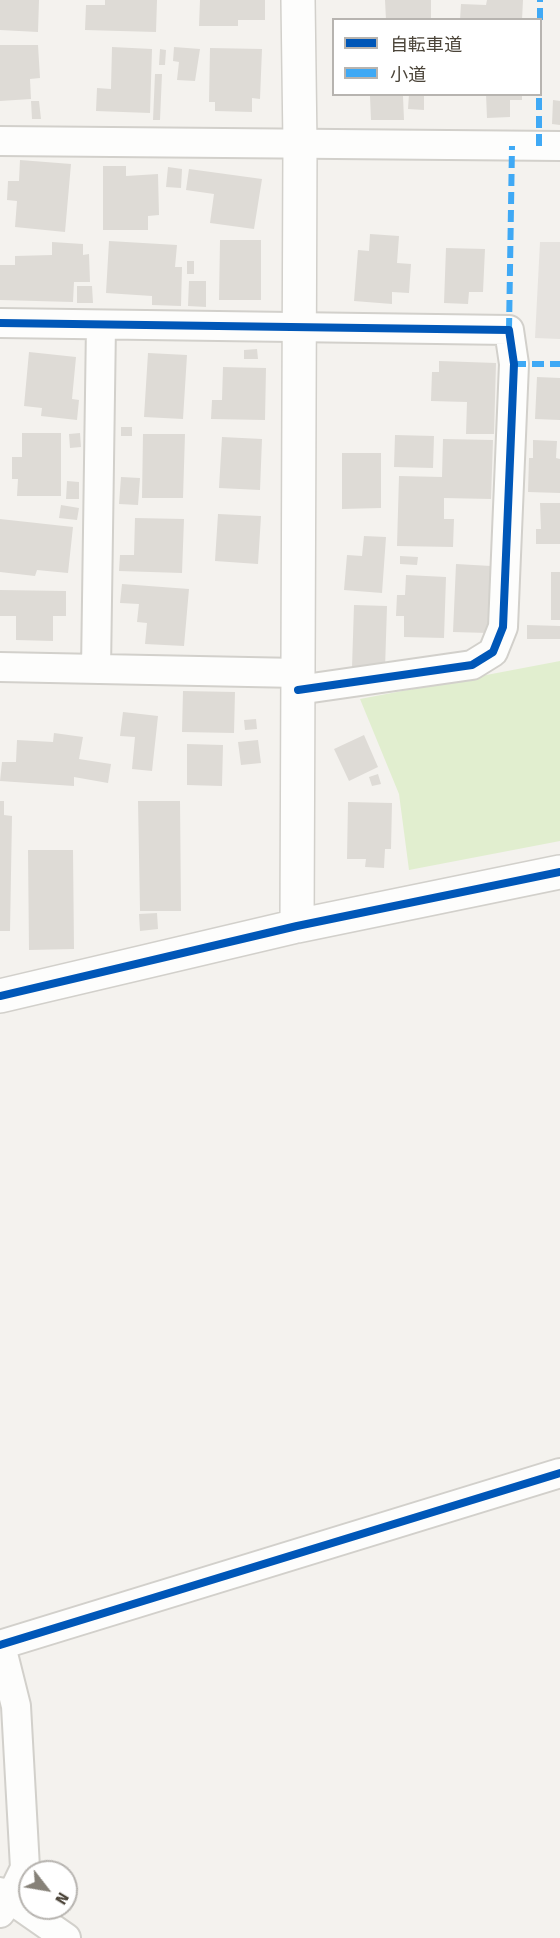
<!DOCTYPE html>
<html>
<head>
<meta charset="utf-8">
<style>
  body { margin:0 }
  #map { position:relative; width:560px; height:1938px; overflow:hidden; background:#f4f2ee; font-family:"Fira Sans","Noto Sans JP",sans-serif }
  canvas { display:block }
  .legend { position:absolute; left:332px; top:18px; width:210px; height:78px; box-sizing:border-box; background:#fff; border:2px solid #b7b4b0; margin:0; padding:8px 10px; list-style:none; font-size:18px; color:#4b4439 }
  .legend li { display:flex; align-items:center; gap:12px; height:30px }
  .legend b { width:30px; border:2px solid #b7b4b0 }
  .north { position:absolute; left:18px; top:1860px; width:60px; height:60px; box-sizing:border-box; background:#fff; border:2px solid #b7b4b0; border-radius:50%; rotate:121deg; font-size:16px; font-weight:700; line-height:24px; text-align:center; color:#4b4439 }
  .north::after { content:''; display:block; margin:auto; width:21px; height:27px; background:#868178; clip-path:polygon(50% 0,100% 100%,50% 72%,0 100%) }
</style>
</head>
<body>
<div id="map">
<canvas width="560" height="1938"></canvas>
<ul class="legend">
<li><b style="height:8px;background:#0057b8"></b>自転車道</li>
<li><b style="height:8px;background:#3fa9f5"></b>小道</li>
</ul>
<div class="north">N</div>
</div>
<script>
const c = document.querySelector('canvas').getContext('2d');
c.lineJoin = 'round';
function fill(path, color) {
  c.fillStyle = color;
  c.fill(path, 'evenodd');
}
function trace(path, color, width, dash) {
  c.strokeStyle = color;
  c.lineWidth = width;
  c.lineCap = dash ? 'butt' : 'round';
  c.setLineDash(dash || []);
  c.stroke(path);
}
const green = new Path2D(`
  M 560,661 L 560,841 L 409,870 L 399,794 L 360,699 Z`);
const parking = new Path2D(`
  M 540,242 L 560,242 L 560,339 L 535,338 Z`);
const building = new Path2D(`
  M 0,0 L 39,0 L 38,32 L 0,30 Z
  M 105,0 L 157,0 L 156,32 L 85,30 L 86,5 L 105,5 Z
  M 200,0 L 265,0 L 265,20 L 238,20 L 238,26 L 199,26 Z
  M 385,0 L 431,0 L 431,20 L 386,20 Z
  M 487,0 L 523,0 L 522,20 L 460,20 L 461,4 L 486,5 Z
  M 0,45 L 38,45 L 40,78 L 30,79 L 31,99 L 0,101 Z
  M 112,47 L 152,49 L 150,113 L 96,111 L 97,88 L 111,89 Z
  M 174,47 L 200,49 L 195,81 L 177,80 L 179,62 L 173,61 Z
  M 210,48 L 262,49 L 260,99 L 252,98 L 252,112 L 215,111 L 215,102 L 209,102 Z
  M 160,49 L 166,50 L 165,65 L 159,65 Z
  M 155,74 L 162,74 L 160,120 L 153,120 Z
  M 409,94 L 424,94 L 424,110 L 408,109 Z
  M 486,94 L 522,94 L 522,100 L 510,100 L 510,117 L 487,118 Z
  M 370,96 L 403,96 L 404,120 L 371,120 Z
  M 553,100 L 560,101 L 560,125 L 552,124 Z
  M 31,101 L 39,101 L 41,119 L 32,119 Z
  M 20,160 L 71,164 L 65,232 L 15,227 L 17,201 L 7,200 L 8,181 L 19,181 Z
  M 103,166 L 126,166 L 126,176 L 158,174 L 159,215 L 148,216 L 148,230 L 103,230 Z
  M 168,167 L 182,169 L 181,188 L 166,187 Z
  M 189,169 L 262,179 L 254,229 L 210,223 L 214,194 L 186,190 Z
  M 370,234 L 399,236 L 397,263 L 411,264 L 409,293 L 392,292 L 392,304 L 354,301 L 358,250 L 369,251 Z
  M 220,240 L 261,240 L 261,300 L 219,300 Z
  M 109,241 L 177,245 L 175,267 L 182,267 L 181,306 L 152,305 L 152,296 L 106,293 Z
  M 52,242 L 83,244 L 83,255 L 89,254 L 90,282 L 74,282 L 73,302 L 0,300 L 0,265 L 15,265 L 15,256 L 52,255 Z
  M 446,248 L 485,249 L 483,292 L 469,292 L 468,304 L 444,303 Z
  M 187,261 L 194,261 L 194,274 L 187,274 Z
  M 189,281 L 206,281 L 206,307 L 188,306 Z
  M 77,286 L 92,286 L 93,303 L 77,303 Z
  M 257,349 L 258,359 L 244,359 L 244,350 Z
  M 29,352 L 76,357 L 72,399 L 79,400 L 77,420 L 41,416 L 42,408 L 24,406 Z
  M 148,353 L 187,355 L 183,419 L 144,417 Z
  M 439,361 L 496,363 L 494,434 L 466,434 L 467,402 L 431,401 L 432,372 L 439,372 Z
  M 223,367 L 266,368 L 265,420 L 211,419 L 212,400 L 222,400 Z
  M 537,377 L 560,378 L 560,420 L 535,419 Z
  M 121,427 L 132,427 L 132,436 L 121,436 Z
  M 22,433 L 61,433 L 61,496 L 17,496 L 18,479 L 12,479 L 12,457 L 22,457 Z
  M 80,433 L 81,447 L 70,448 L 69,434 Z
  M 143,434 L 185,434 L 183,498 L 142,498 Z
  M 395,435 L 434,436 L 433,468 L 394,467 Z
  M 222,437 L 262,439 L 260,490 L 219,488 Z
  M 443,439 L 493,440 L 491,499 L 444,498 L 444,519 L 454,519 L 453,547 L 397,546 L 399,476 L 442,477 Z
  M 533,440 L 557,441 L 556,458 L 560,459 L 560,493 L 528,492 L 529,458 L 533,458 Z
  M 342,453 L 381,453 L 381,508 L 342,509 Z
  M 121,477 L 140,478 L 138,505 L 119,504 Z
  M 67,481 L 79,482 L 79,499 L 66,499 Z
  M 540,503 L 560,503 L 560,544 L 536,544 L 536,529 L 541,529 Z
  M 61,505 L 79,508 L 77,520 L 59,518 Z
  M 218,514 L 261,516 L 258,564 L 215,561 Z
  M 135,518 L 184,519 L 182,573 L 119,571 L 120,555 L 134,555 Z
  M 0,519 L 73,527 L 68,573 L 37,570 L 35,576 L 0,572 Z
  M 364,536 L 386,537 L 382,593 L 344,590 L 347,555 L 362,556 Z
  M 400,556 L 418,557 L 417,565 L 400,564 Z
  M 456,564 L 491,566 L 488,633 L 453,632 Z
  M 551,572 L 560,572 L 560,620 L 551,620 Z
  M 406,575 L 446,577 L 444,638 L 404,637 L 404,616 L 396,616 L 397,595 L 405,595 Z
  M 122,584 L 189,589 L 184,646 L 145,644 L 147,623 L 137,622 L 139,604 L 120,603 Z
  M 0,590 L 66,591 L 66,616 L 53,616 L 53,641 L 16,640 L 16,616 L 0,616 Z
  M 354,605 L 387,606 L 385,669 L 352,668 Z
  M 527,625 L 560,626 L 560,639 L 527,639 Z
  M 183,691 L 235,692 L 234,733 L 182,732 Z
  M 123,712 L 158,716 L 152,771 L 132,769 L 135,737 L 120,736 Z
  M 256,719 L 257,729 L 245,730 L 244,720 Z
  M 54,733 L 83,737 L 79,759 L 111,764 L 108,783 L 74,777 L 74,786 L 0,781 L 2,762 L 16,762 L 17,740 L 53,742 Z
  M 364,735 L 378,767 L 349,781 L 334,749 Z
  M 258,740 L 261,763 L 241,765 L 238,742 Z
  M 187,744 L 223,745 L 222,786 L 187,785 Z
  M 378,774 L 381,784 L 372,786 L 369,777 Z
  M 0,801 L 4,801 L 4,815 L 12,816 L 10,931 L 0,931 Z
  M 138,801 L 180,801 L 181,911 L 140,911 Z
  M 348,802 L 392,803 L 391,849 L 385,849 L 384,868 L 365,867 L 366,859 L 347,859 Z
  M 28,850 L 73,850 L 74,949 L 29,950 Z
  M 157,913 L 158,929 L 140,931 L 139,914 Z`);
const minor = new Path2D(`
  M 0,141 L 560,146
  M 0,323 L 509,330 L 514,364 L 503,627 L 493,652 L 472,665 L 298,690
  M 0,667 L 298,673
  M 96,669 L 101,325
  M 0,1645 L 560,1473
  M 0,1892 L 66,1938
  M 0,1913 L 10,1899 L 25,1868 L 16,1706 L 1,1646`);
const tertiary = new Path2D(`
  M 297,926 L 300,144 L 298,0
  M 0,996 L 297,926 L 560,872`);
const quiet = new Path2D(`
  M 540,20 L 540,0
  M 539,146 L 539,94
  M 509,330 L 512,146
  M 514,364 L 560,364`);
const cycleway = new Path2D(`
  M 0,323 L 509,330 L 514,364 L 503,627 L 493,652 L 472,665 L 298,690
  M 0,996 L 297,926 L 560,872
  M 0,1645 L 560,1473`);
fill(green, '#e1eecf');
fill(parking, '#e6e3df');
fill(building, '#dedbd6');
trace(minor, '#d2d0cb', 32);
trace(tertiary, '#d2d0cb', 36);
trace(minor, '#fdfdfc', 28);
trace(tertiary, '#fdfdfc', 33);
trace(quiet, '#3fa9f5', 6, [12, 6]);
trace(cycleway, '#0057b8', 8);
</script>
</body>
</html>
